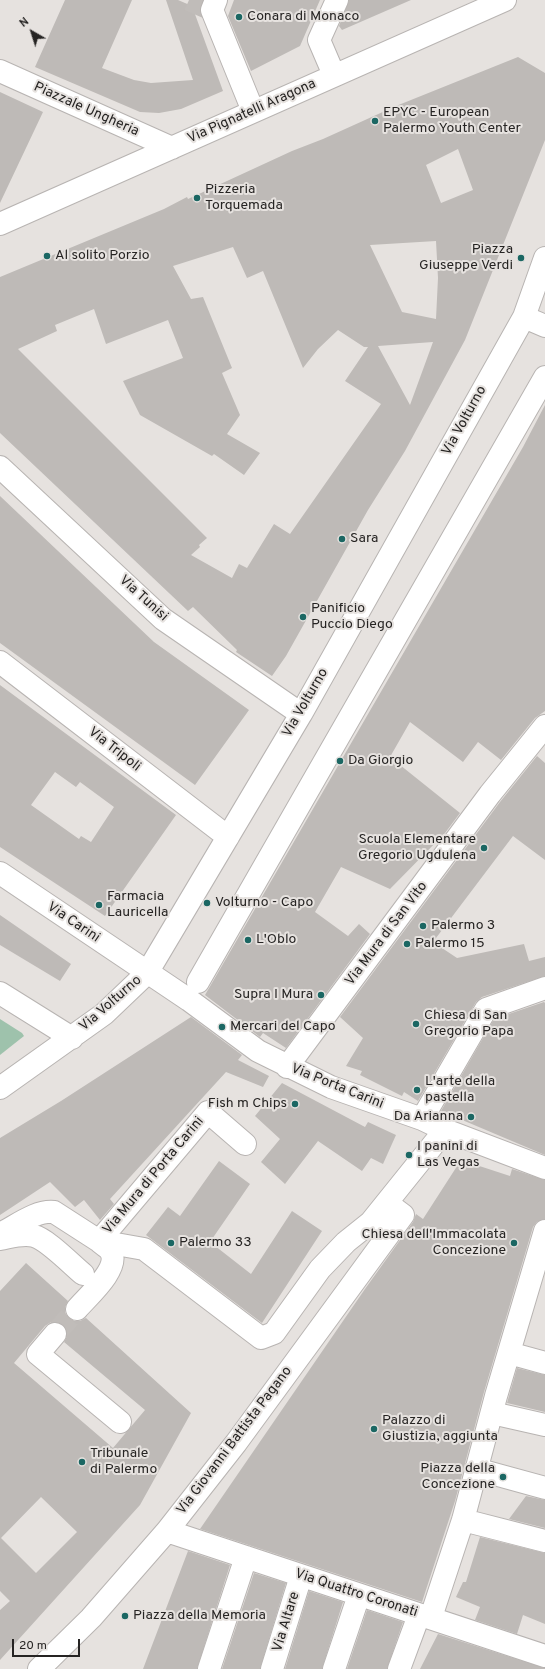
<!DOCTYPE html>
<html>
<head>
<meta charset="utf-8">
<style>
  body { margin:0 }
  #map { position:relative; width:545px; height:1669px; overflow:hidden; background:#e6e2df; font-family:Overpass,sans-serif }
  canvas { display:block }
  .north { position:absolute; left:12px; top:12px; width:40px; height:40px; -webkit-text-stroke:3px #e6e2df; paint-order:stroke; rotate:321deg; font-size:11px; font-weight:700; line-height:16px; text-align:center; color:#262423 }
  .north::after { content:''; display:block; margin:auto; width:14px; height:18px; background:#262423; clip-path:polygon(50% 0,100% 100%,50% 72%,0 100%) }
  .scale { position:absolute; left:12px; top:1639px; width:68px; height:18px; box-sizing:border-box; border:2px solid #262423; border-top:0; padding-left:5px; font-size:12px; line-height:14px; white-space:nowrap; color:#262423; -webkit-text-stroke:3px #e6e2df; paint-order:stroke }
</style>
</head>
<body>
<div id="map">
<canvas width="545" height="1669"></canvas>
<div class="north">N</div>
<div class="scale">20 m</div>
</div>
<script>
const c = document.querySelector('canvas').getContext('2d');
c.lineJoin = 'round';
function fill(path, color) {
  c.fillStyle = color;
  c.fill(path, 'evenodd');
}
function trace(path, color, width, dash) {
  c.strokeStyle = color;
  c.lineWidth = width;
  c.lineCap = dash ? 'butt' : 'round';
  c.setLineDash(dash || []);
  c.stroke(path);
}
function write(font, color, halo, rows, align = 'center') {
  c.font = font + ' Overpass,sans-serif';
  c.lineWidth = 4;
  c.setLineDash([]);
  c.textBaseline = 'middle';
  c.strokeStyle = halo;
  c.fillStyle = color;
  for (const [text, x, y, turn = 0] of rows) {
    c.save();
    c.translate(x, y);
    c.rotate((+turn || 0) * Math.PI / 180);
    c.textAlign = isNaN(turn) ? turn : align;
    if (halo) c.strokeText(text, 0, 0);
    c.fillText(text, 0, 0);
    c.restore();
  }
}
const green = new Path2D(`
  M 0,1019 L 22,1033 L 24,1036 L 0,1055 Z`);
const building = new Path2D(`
  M 65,0 L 132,0 L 102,68 L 134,80 L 151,83 L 193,80 L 166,0 L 178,0 L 192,6 L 223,91 L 181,109 L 159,113 L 140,112 L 35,67 Z
  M 234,0 L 320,0 L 300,46 L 251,71 L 228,16 Z
  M 349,0 L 411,0 L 342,30 L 339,26 Z
  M 518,57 L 545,73 L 545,140 L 465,340 L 405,451 L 368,510 L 286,656 L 272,676 L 236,652 L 237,650 L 193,607 L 188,611 L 0,433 L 0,277 L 164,209 L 187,197 L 188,199 L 292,151 L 323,139 L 396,106 ZM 458,149 L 473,190 L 441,203 L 426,165 ZM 436,241 L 438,278 L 436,319 L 402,312 L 370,245 ZM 233,247 L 247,278 L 263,271 L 303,368 L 318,349 L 338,330 L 364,347 L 368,347 L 345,381 L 381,404 L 290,534 L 274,524 L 247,568 L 239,564 L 232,578 L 191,555 L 200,547 L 199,545 L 207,538 L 18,349 L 57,331 L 55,325 L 94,309 L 106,344 L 168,320 L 183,358 L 123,381 L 140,415 L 212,456 L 214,454 L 244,475 L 260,453 L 227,434 L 240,415 L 222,373 L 232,368 L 203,297 L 191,299 L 173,266 ZM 433,342 L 410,405 L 378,346 Z
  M 0,92 L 43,112 L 0,203 Z
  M 545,405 L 545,711 L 535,718 L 501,760 L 478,742 L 463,762 L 410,722 L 390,757 L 460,813 L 445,833 L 390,889 L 341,867 L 315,912 L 348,936 L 359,924 L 370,934 L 286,1048 L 263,1033 L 260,1037 L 205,995 L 523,447 Z
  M 0,496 L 154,642 L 249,710 L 195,785 L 0,643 Z
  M 0,685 L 176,815 L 105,916 L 0,847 ZM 55,772 L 76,787 L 80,782 L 114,807 L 91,842 L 81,836 L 79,839 L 31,805 Z
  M 537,756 L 545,763 L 545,860 L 513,836 L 433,942 L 457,958 L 524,944 L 529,961 L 545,957 L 545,976 L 482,997 L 476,1002 L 418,1101 L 404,1092 L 402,1096 L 360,1075 L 362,1071 L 346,1066 L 363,1038 L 340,1017 L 500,802 Z
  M 0,915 L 71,964 L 60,981 L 0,945 Z
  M 544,1002 L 545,1003 L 545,1155 L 441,1111 L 494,1019 Z
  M 191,1017 L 242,1055 L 238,1060 L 269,1076 L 263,1087 L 226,1072 L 110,1199 L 114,1204 L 100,1220 L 84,1200 L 75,1207 L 50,1182 L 0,1215 L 0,1138 L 61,1101 Z
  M 282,1083 L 365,1127 L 368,1122 L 396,1135 L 383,1164 L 371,1158 L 362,1171 L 318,1141 L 285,1184 L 261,1162 L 280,1139 L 255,1116 Z
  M 461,1160 L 510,1176 L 512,1169 L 545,1180 L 545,1219 L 537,1222 L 533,1227 L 484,1392 L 455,1501 L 422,1602 L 200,1529 L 365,1289 L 413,1222 L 416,1214 L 423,1219 Z
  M 219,1161 L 250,1184 L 210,1242 L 251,1274 L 292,1211 L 322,1231 L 262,1323 L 146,1235 L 168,1207 L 180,1216 Z
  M 26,1263 L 68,1301 L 65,1307 L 65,1312 L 68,1318 L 75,1321 L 80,1321 L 86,1318 L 191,1413 L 140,1505 L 0,1660 L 0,1610 L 10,1601 L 0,1591 L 0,1291 ZM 51,1322 L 58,1322 L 63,1325 L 67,1330 L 67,1336 L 64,1342 L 145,1410 L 113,1448 L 14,1363 L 45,1326 ZM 41,1497 L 77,1532 L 36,1573 L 1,1538 Z
  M 517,1368 L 545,1375 L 545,1412 L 507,1403 Z
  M 526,1496 L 545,1500 L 545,1528 L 509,1519 Z
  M 480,1537 L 545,1553 L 545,1624 L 523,1615 L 517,1634 L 475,1620 L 480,1607 L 456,1597 L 463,1582 L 466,1582 Z
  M 188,1551 L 230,1565 L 197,1669 L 143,1669 Z
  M 254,1573 L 286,1583 L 260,1669 L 222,1669 Z
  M 309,1591 L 343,1602 L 322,1669 L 285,1669 Z
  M 367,1610 L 403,1622 L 387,1669 L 347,1669 Z
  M 438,1634 L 545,1668 L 545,1669 L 420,1669 Z`);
const minorTunnel = new Path2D(`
  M 189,0 L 212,10
  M 55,1334 L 77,1309`);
const minor = new Path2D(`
  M 216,0 L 212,10 L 253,111
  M 0,71 L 172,148
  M 334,75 L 319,40 L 337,0
  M 0,224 L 505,0
  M 524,317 L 545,326
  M 0,467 L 163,619 L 301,714
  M 0,662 L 228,837
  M 0,873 L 189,1000 L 258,1051 L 331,1087 L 422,1119 L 445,1130 L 545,1168
  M 198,982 L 545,377
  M 0,993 L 72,1038
  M 287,1067 L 490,794 L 545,726
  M 0,1088 L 104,1014 L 147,973 L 301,714 L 524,317 L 545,258
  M 422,1119 L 486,1009 L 545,988
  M 0,1234 C 16,1226 36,1210 54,1212 L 99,1241 L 144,1249 L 261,1338 L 274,1333 L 320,1269 L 346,1242 L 371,1222 L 445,1130
  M 0,1239 C 11,1237 23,1233 34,1236 C 47,1239 72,1265 83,1274
  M 77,1309 C 87,1297 120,1269 111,1252 C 109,1248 102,1244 99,1241 L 208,1112 L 245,1144
  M 55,1334 L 38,1354 L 120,1422
  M 509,1353 L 545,1363
  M 492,1413 L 545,1425
  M 476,1469 L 545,1488
  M 463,1520 L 545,1541
  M 167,1531 L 545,1656
  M 431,1617 L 463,1520 L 496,1396 L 545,1231
  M 39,1669 L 91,1618 L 167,1531 L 236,1443 L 403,1215 L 387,1203
  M 209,1669 L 246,1557
  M 272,1669 L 301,1576
  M 334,1669 L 359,1595
  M 399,1669 L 419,1615`);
const markers = [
  [239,17,4,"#1b6763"],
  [375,121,4,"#1b6763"],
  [197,198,4,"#1b6763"],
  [47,256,4,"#1b6763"],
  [521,258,4,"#1b6763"],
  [342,539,4,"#1b6763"],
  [303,617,4,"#1b6763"],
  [340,761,4,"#1b6763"],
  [484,848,4,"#1b6763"],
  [207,903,4,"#1b6763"],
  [99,905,4,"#1b6763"],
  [423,926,4,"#1b6763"],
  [248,940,4,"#1b6763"],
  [407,944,4,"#1b6763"],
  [321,995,4,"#1b6763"],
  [416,1024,4,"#1b6763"],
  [222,1027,4,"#1b6763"],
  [417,1090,4,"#1b6763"],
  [295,1104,4,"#1b6763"],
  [471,1117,4,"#1b6763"],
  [409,1155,4,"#1b6763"],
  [171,1243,4,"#1b6763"],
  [514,1243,4,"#1b6763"],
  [374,1429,4,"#1b6763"],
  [82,1462,4,"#1b6763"],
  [503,1477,4,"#1b6763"],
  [125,1616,4,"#1b6763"]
];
const poiNames = [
  ["Conara di Monaco",247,17],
  ["EPYC - European",383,113],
  ["Palermo Youth Center",383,129],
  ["Pizzeria",205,190],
  ["Torquemada",205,206],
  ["Piazza",513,250,"right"],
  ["Giuseppe Verdi",513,266,"right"],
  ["Al solito Porzio",55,256],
  ["Sara",350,539],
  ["Panificio",311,609],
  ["Puccio Diego",311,625],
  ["Da Giorgio",348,761],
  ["Scuola Elementare",476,840,"right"],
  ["Gregorio Ugdulena",476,856,"right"],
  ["Farmacia",107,897],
  ["Lauricella",107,913],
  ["Volturno - Capo",215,903],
  ["Palermo 3",431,926],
  ["L'Oblo",256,940],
  ["Palermo 15",415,944],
  ["Supra I Mura",313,995,"right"],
  ["Chiesa di San",424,1016],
  ["Gregorio Papa",424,1032],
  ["Mercari del Capo",230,1027],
  ["L'arte della",425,1082],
  ["pastella",425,1098],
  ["Fish m Chips",287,1104,"right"],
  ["Da Arianna",463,1117,"right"],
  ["I panini di",417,1147],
  ["Las Vegas",417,1163],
  ["Chiesa dell'Immacolata",506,1235,"right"],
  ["Concezione",506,1251,"right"],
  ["Palermo 33",179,1243],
  ["Palazzo di",382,1421],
  ["Giustizia, aggiunta",382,1437],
  ["Tribunale",90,1454],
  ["di Palermo",90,1470],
  ["Piazza della",495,1469,"right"],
  ["Concezione",495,1485,"right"],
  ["Piazza della Memoria",133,1616]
];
const streetNames = [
  ["Piazzale Ungheria",86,110,24],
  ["Via Pignatelli Aragona",252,112,-24],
  ["Via Volturno",465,421,-61],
  ["Via Tunisi",143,599,42],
  ["Via Volturno",306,703,-60],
  ["Via Tripoli",114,750,38],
  ["Via Carini",73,923,34],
  ["Via Mura di San Vito",387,934,-53],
  ["Via Volturno",111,1004,-41],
  ["Via Porta Carini",337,1087,22],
  ["Via Mura di Porta Carini",154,1176,-50],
  ["Via Giovanni Battista Pagano",235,1441,-53],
  ["Via Quattro Coronati",356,1594,18],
  ["Via Altare",287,1622,-73]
];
fill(green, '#9ec2ac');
fill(building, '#bebab7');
trace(minorTunnel, '#c0bcb9', 22, [22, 11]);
trace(minor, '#b8b4b2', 24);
trace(minor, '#fff', 22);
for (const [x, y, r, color] of markers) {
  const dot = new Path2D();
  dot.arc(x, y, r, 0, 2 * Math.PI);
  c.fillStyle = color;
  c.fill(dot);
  trace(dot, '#e6e2df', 1.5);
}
write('14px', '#262423', '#e6e2df', poiNames, 'left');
write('14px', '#262423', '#e6e2df', streetNames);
</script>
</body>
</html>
